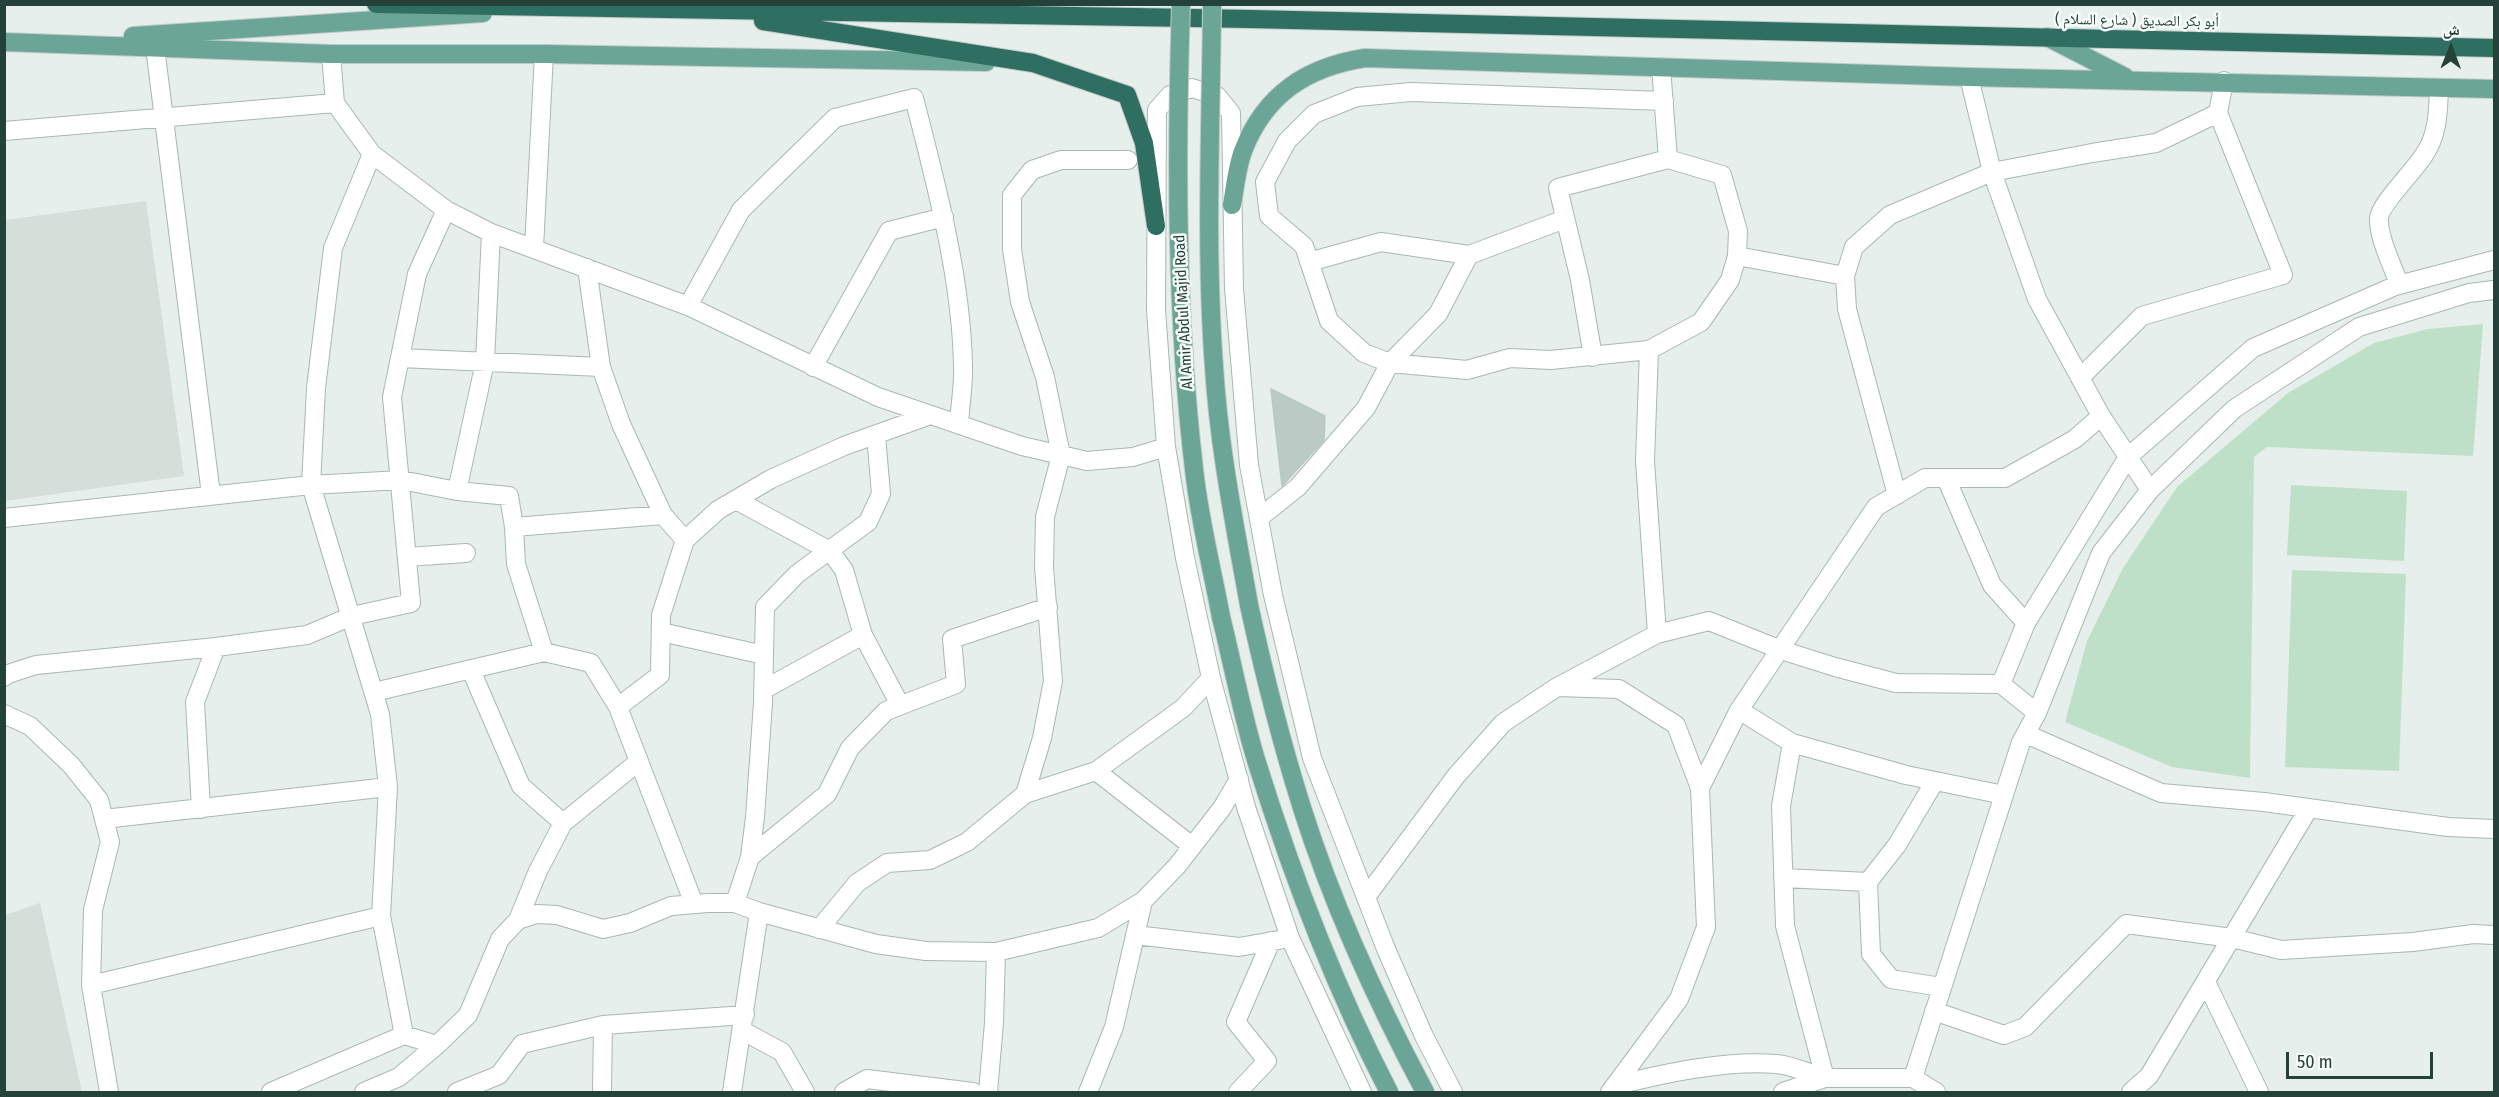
<!DOCTYPE html>
<html>
<head>
<meta charset="utf-8">
<style>
  body { margin:0 }
  #map { position:relative; width:2499px; height:1097px; overflow:hidden; background:#e6efeb; font-family:"Fira Sans Condensed","Noto Naskh Arabic",sans-serif }
  canvas { display:block }
  .frame { position:absolute; inset:0; border:6px solid #24423a; pointer-events:none }
  .north { position:absolute; left:2421px; top:18px; width:60px; height:60px; -webkit-text-stroke:4px #f7fbf9; paint-order:stroke; rotate:1deg; font-size:16px; font-weight:700; line-height:24px; text-align:center; color:#24423a }
  .north::after { content:''; display:block; margin:auto; width:21px; height:27px; background:#24423a; clip-path:polygon(50% 0,100% 100%,50% 72%,0 100%) }
  .scale { position:absolute; left:2286px; top:1052px; width:147px; height:27px; box-sizing:border-box; border:3px solid #24423a; border-top:0; padding-left:8px; font-size:18px; line-height:21px; white-space:nowrap; color:#24423a; -webkit-text-stroke:4px #f7fbf9; paint-order:stroke }
</style>
</head>
<body>
<div id="map">
<canvas width="2499" height="1097"></canvas>
<div class="frame"></div>
<div class="north">ش</div>
<div class="scale">50 m</div>
</div>
<script>
const c = document.querySelector('canvas').getContext('2d');
c.lineJoin = 'round';
function fill(path, color) {
  c.fillStyle = color;
  c.fill(path, 'evenodd');
}
function trace(path, color, width, dash) {
  c.strokeStyle = color;
  c.lineWidth = width;
  c.lineCap = dash ? 'butt' : 'round';
  c.setLineDash(dash || []);
  c.stroke(path);
}
function write(font, color, halo, rows, align = 'center') {
  c.font = font + ' "Fira Sans Condensed","Noto Naskh Arabic",sans-serif';
  c.lineWidth = 5;
  c.setLineDash([]);
  c.textBaseline = 'middle';
  c.strokeStyle = halo;
  c.fillStyle = color;
  for (const [text, x, y, turn = 0] of rows) {
    c.save();
    c.translate(x, y);
    c.rotate((+turn || 0) * Math.PI / 180);
    c.textAlign = isNaN(turn) ? turn : align;
    if (halo) c.strokeText(text, 0, 0);
    c.fillText(text, 0, 0);
    c.restore();
  }
}
const built = new Path2D(`
  M 146,201 L 184,476 L 5,501 L 5,220 Z
  M 40,903 L 82,1092 L 5,1092 L 5,915 Z`);
const green = new Path2D(`
  M 2483,324 L 2473,456 L 2267,447 L 2254,457 L 2250,778 L 2172,767 L 2065,722 L 2087,641 L 2123,568 L 2177,487 L 2288,393 L 2374,343 L 2428,329 Z
  M 2291,485 L 2407,491 L 2404,561 L 2287,555 Z
  M 2292,570 L 2406,574 L 2399,771 L 2285,767 Z`);
const building = new Path2D(`
  M 1271,389 L 1325,416 L 1324,440 L 1282,486 Z`);
const minor = new Path2D(`
  M 155,47 L 211,495
  M 331,54 L 335,103 L 372,154 L 446,210 L 491,233 L 688,306 L 878,397 L 1022,446 L 1087,461 L 1133,457 L 1166,447
  M 1661,67 L 1668,159 L 1722,175 L 1738,231 L 1737,256 L 1730,280 L 1701,322 L 1649,350 L 1551,360 L 1510,358 L 1467,370 L 1390,363 L 1364,353 L 1329,321 L 1304,246 L 1269,216 L 1265,182 L 1287,141 L 1314,114 L 1357,97 L 1411,92 L 1664,101
  M 1969,77 L 1992,172 L 2037,299 L 2101,416 L 2150,490
  M 4,131 L 335,103
  M 372,154 L 333,248 L 316,388 L 311,485 L 380,714 L 388,787 L 381,916 L 404,1035
  M 534,248 L 544,54
  M 1737,256 L 1845,276
  M 1309,262 L 1381,242 L 1469,255 L 1565,219
  M 587,268 L 601,367 L 621,424 L 663,515 L 685,540
  M 2399,284 C 2393,267 2378,237 2379,218 C 2380,204 2415,170 2424,155 C 2438,135 2438,112 2439,88
  M 688,306 L 741,210 L 835,118 L 914,98 C 936,184 961,275 963,365 C 964,384 960,405 959,425
  M 1649,350 L 1645,461 L 1657,634
  M 1593,357 L 1580,280 L 1558,188 L 1668,159
  M 400,358 L 601,367
  M 813,367 L 889,231 L 944,217
  M 2080,378 L 2142,316 L 2283,275 L 2218,113 L 2224,81
  M 1946,478 L 1992,585 L 2026,623
  M 457,491 L 485,362 L 491,233
  M 1897,495 L 1847,309 L 1845,276 L 1854,247 L 1890,215 L 1992,172 L 2092,153 L 2156,143 L 2218,113
  M 736,500 L 830,551 L 844,570 L 863,635 L 900,705
  M 4,518 L 311,485 L 401,480 L 457,491 L 509,496 L 514,527 L 663,515
  M 1259,518 L 1298,487 L 1366,408 L 1390,363 L 1438,314 L 1469,255
  M 514,527 L 516,564 L 544,652
  M 407,557 L 466,553
  M 661,632 L 764,655
  M 471,670 L 521,786 L 563,823
  M 4,677 L 8,674 L 36,665 L 216,647
  M 1559,686 L 1657,634 L 1709,621 L 1781,650 L 1835,667 L 1896,683 L 2001,684
  M 763,690 L 863,635
  M 374,692 L 544,652 L 591,663 L 618,707 L 694,904
  M 618,707 L 660,675 L 661,615 L 685,540 L 718,510 L 771,479 L 844,446 L 930,415
  M 1739,710 L 1792,743 L 1906,775 L 2004,795
  M 2037,713 L 2001,684 L 2026,623 L 2128,457 L 2253,348 L 2395,286 L 2494,260
  M 4,714 L 30,726 L 71,765 L 99,800 L 110,842 L 93,910 L 91,985 L 109,1092
  M 2026,734 L 2161,793 L 2264,802 L 2448,827 L 2494,829
  M 1792,743 L 1781,806 L 1785,926 L 1825,1078
  M 1096,771 L 1192,846
  M 1935,781 L 1897,845 L 1868,882 L 1871,954 L 1891,979 L 1941,987
  M 1700,788 L 1739,710 L 1876,507 L 1925,478 L 2005,478 L 2075,439 L 2101,416
  M 1025,794 L 1042,738 L 1053,681 L 1044,567 L 1045,517 L 1061,455 L 1045,377 L 1020,302 L 1012,249 L 1012,195 L 1032,170 L 1061,160 L 1128,160
  M 201,809 L 195,702 L 216,647 L 307,635 L 352,616 L 411,603 L 392,397 L 417,274 L 446,210
  M 104,819 L 388,787
  M 750,857 L 827,794 L 850,748 L 886,711 L 956,684 L 952,639 L 1048,607
  M 1783,878 L 1868,882
  M 1366,897 L 1456,776 L 1503,723 L 1557,687 L 1619,689 L 1676,725 L 1700,788 L 1706,927 L 1679,999 L 1610,1092
  M 735,903 L 750,857 L 755,817 L 763,703 L 765,607 L 797,574 L 868,522 L 881,494 L 876,435
  M 518,920 L 538,871 L 563,823 L 638,762
  M 819,929 L 857,883 L 887,863 L 930,860 L 967,842 L 1025,794 L 1096,771 L 1183,708 L 1211,678
  M 1135,935 L 1239,947 L 1279,940
  M 2206,982 L 2259,1092
  M 91,985 L 381,916
  M 1934,1011 L 2004,1035 L 2025,1027 L 2126,924 L 2232,938 L 2281,950 L 2413,942 L 2473,934 L 2494,935
  M 743,1031 L 782,1052 L 805,1092
  M 437,1045 L 468,1015 L 500,939 L 518,920 L 537,914 L 557,915 L 603,929 L 630,923 L 671,906 L 708,903 L 735,903 L 759,912 L 876,944 L 926,951 L 996,952 L 1098,928 L 1143,901 L 1177,866 L 1222,808 L 1239,779
  M 1913,1078 L 2021,742 L 2037,713 L 2101,553 L 2150,490 L 2234,409 L 2359,327 L 2469,293 L 2494,290
  M 1617,1085 C 1666,1073 1726,1060 1776,1064 C 1792,1065 1810,1074 1825,1078
  M 271,1092 L 404,1035 L 437,1045 L 399,1077 L 364,1092
  M 457,1092 L 499,1075 L 522,1044 L 603,1025 L 745,1015
  M 602,1092 L 603,1025
  M 732,1092 L 759,912
  M 844,1092 L 867,1079 L 973,1092
  M 988,1092 L 994,1023 L 996,952
  M 1088,1092 L 1114,1027 L 1143,901
  M 1238,1092 L 1267,1061 L 1236,1022 L 1271,941
  M 1362,1092 L 1290,938 L 1246,807 L 1211,678 L 1185,558 L 1166,447 L 1156,310 L 1157,110 L 1170,95 L 1192,88 L 1217,96 L 1231,113 L 1234,288 L 1249,465 L 1273,595 L 1312,758 L 1386,949 L 1424,1036 L 1453,1092
  M 1783,1092 L 1825,1078 L 1913,1078 L 1936,1092
  M 2131,1092 L 2149,1076 L 2309,808`);
const major = new Path2D(`
  M 133,36 L 483,13
  M 2047,37 L 2125,77
  M 4,42 L 331,54 L 544,54 L 986,62
  M 1232,205 C 1235,187 1237,167 1243,151 C 1265,94 1307,67 1365,58 L 1969,77 L 2494,89
  M 1249,605 C 1264,674 1281,741 1302,808 C 1333,906 1377,1002 1425,1092
  M 1221,617 C 1233,665 1242,715 1257,763 C 1292,875 1335,988 1389,1092`);
const highway = new Path2D(`
  M 376,4 L 1250,19 L 2494,48
  M 763,21 L 1033,63 L 1127,95 L 1144,143 L 1156,226`);
const majorBridge = new Path2D(`
  M 1181,4 C 1176,158 1176,316 1194,469 C 1199,518 1212,568 1221,617
  M 1212,4 C 1211,126 1205,246 1214,367 C 1219,448 1235,526 1249,605`);
const streetNames = [
  ["( شارع السلام ) أبو بكر الصديق",2137,21,1],
  ["Al Amir Abdul Majid Road",1184,312,-93]
];
fill(built, '#d4dfda');
fill(green, '#bfe0c8');
fill(building, '#bbcac4');
trace(building, '#b8c9c2', 1.5);
trace(minor, '#a8b8b2', 20);
trace(major, '#c2cac8', 20);
trace(highway, '#c2cac8', 20);
trace(minor, '#fff', 18);
trace(major, '#6aa596', 18);
trace(highway, '#2f6f62', 18);
trace(majorBridge, '#c2cac8', 20, []);
trace(majorBridge, '#6aa596', 18);
write('15px', '#24423a', '#f7fbf9', streetNames);
</script>
</body>
</html>
